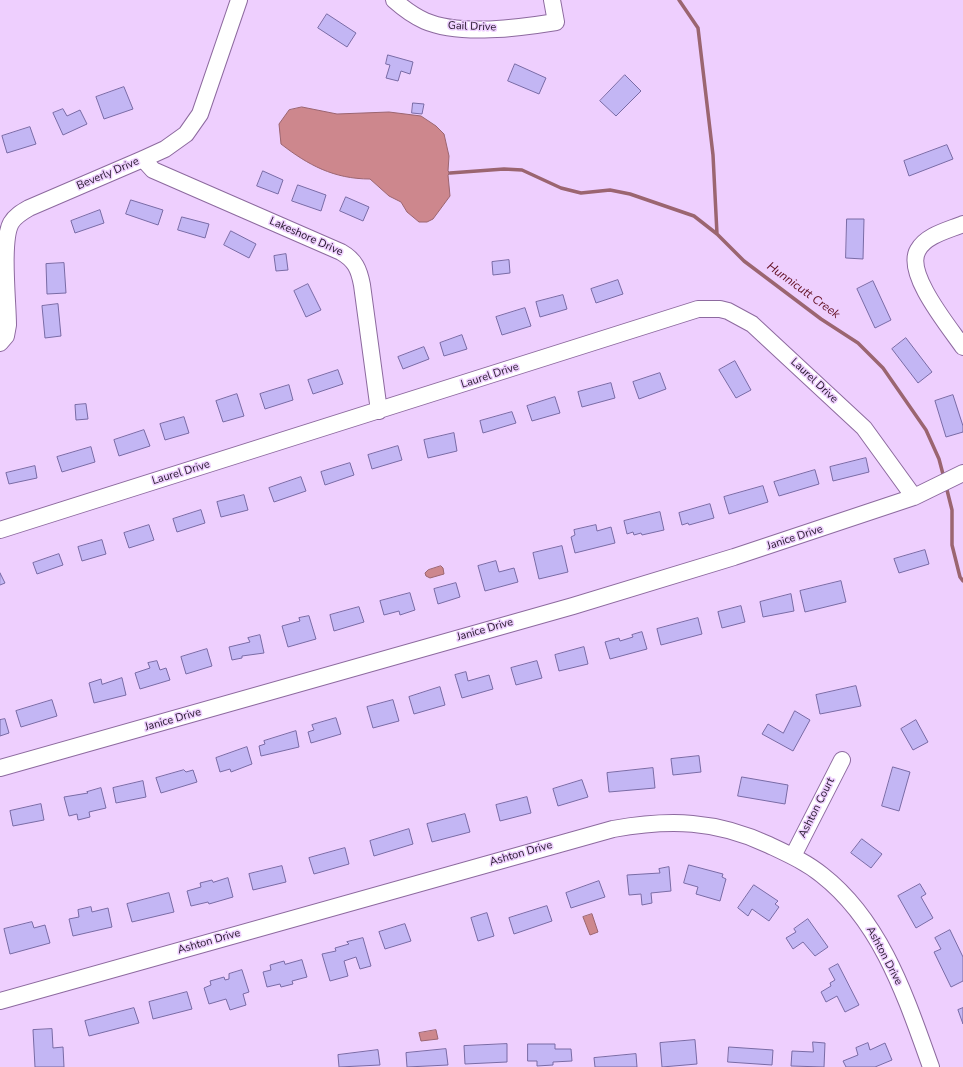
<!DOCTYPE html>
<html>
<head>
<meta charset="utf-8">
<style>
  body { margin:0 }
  canvas { display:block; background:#eecffe }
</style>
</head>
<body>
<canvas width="963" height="1067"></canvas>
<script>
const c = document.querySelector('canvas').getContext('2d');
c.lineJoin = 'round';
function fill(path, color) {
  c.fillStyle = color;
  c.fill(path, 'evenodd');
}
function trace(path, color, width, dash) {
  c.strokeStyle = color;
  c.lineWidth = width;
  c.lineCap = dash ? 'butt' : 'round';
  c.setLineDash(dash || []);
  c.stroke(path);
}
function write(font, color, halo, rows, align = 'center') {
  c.font = font + ' "Nunito Sans",sans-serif';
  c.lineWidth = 3;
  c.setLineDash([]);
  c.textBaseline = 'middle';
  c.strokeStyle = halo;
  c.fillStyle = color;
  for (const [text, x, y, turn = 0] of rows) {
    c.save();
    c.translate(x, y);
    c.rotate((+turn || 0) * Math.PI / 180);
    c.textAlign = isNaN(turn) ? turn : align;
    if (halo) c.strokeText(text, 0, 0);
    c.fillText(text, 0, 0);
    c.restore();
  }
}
const water = new Path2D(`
  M 302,107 L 337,114 L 389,112 L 421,116 L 436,126 L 444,134 L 449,156 L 448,171 L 450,173 L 448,175 L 450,196 L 433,219 L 427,222 L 419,222 L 407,212 L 401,202 L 389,196 L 370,179 C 334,179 308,165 281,144 L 279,124 L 289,110 Z
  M 441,566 L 443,568 L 444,574 L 430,578 L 426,576 L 425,573 L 428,570 Z
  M 592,914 L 598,932 L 590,935 L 583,917 Z
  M 436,1030 L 438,1039 L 421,1041 L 419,1033 Z`);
const stream = new Path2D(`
  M 679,0 L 698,28 L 713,155 L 717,234
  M 450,173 L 504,169 L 522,170 L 561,188 L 581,193 L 610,190 L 630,194 L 694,216 L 717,234 L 744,261 L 821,319 L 858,343 L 883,368 L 926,430 L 939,459 L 944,478
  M 946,486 L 952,510 L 952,545 L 960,577 L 963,581`);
const building = new Path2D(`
  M 327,14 L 356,33 L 347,47 L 318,28 Z
  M 388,55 L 413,62 L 410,74 L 401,71 L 398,81 L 386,78 L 390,65 L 386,64 Z
  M 515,64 L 546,78 L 539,94 L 508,81 Z
  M 625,75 L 641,91 L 616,116 L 600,101 Z
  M 124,87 L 133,109 L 104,119 L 96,97 Z
  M 413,103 L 424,104 L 422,114 L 412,113 Z
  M 63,109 L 67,116 L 80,110 L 87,124 L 63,135 L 53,113 Z
  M 30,127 L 36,144 L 7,153 L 2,136 Z
  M 947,145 L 953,159 L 909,176 L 904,161 Z
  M 263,171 L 283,180 L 278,194 L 257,186 Z
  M 298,185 L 326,195 L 321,211 L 292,201 Z
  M 346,197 L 369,207 L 363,221 L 340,211 Z
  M 131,200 L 163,210 L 158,225 L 126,214 Z
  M 100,210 L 104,223 L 75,233 L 71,221 Z
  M 182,217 L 209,224 L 205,238 L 178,230 Z
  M 847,219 L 864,219 L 863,259 L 846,258 Z
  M 231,231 L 256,244 L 249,258 L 224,245 Z
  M 286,254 L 288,270 L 276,271 L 274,256 Z
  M 509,260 L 510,273 L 493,275 L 492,262 Z
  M 64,263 L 66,293 L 47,294 L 46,264 Z
  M 618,280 L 623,294 L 596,303 L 591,289 Z
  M 873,281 L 891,320 L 875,328 L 857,289 Z
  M 308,284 L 321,310 L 306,317 L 294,291 Z
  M 563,295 L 567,309 L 540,317 L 536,302 Z
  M 58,304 L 61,336 L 45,338 L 42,306 Z
  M 525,308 L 531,326 L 502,335 L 496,317 Z
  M 462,335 L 467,349 L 444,356 L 440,343 Z
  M 906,338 L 932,372 L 918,383 L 892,349 Z
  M 424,347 L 429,359 L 403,369 L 398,357 Z
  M 735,361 L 751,390 L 736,398 L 719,370 Z
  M 338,370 L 343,384 L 313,394 L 308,380 Z
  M 660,373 L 666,389 L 639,399 L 633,382 Z
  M 611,383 L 615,398 L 582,407 L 578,392 Z
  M 289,385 L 293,400 L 265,409 L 260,394 Z
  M 237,394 L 244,416 L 223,422 L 216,401 Z
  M 953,395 L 963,426 L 963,432 L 946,437 L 935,401 Z
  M 555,397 L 560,413 L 532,421 L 527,406 Z
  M 86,404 L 88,419 L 76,420 L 75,405 Z
  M 512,412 L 516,423 L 483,433 L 480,421 Z
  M 184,417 L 189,433 L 165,440 L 160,424 Z
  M 144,430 L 150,446 L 119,456 L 114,440 Z
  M 454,433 L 457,451 L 428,458 L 424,440 Z
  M 398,446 L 402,460 L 372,469 L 368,455 Z
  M 91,447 L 95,462 L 62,472 L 57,457 Z
  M 866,458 L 869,472 L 833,481 L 830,467 Z
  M 350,463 L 354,475 L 325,485 L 321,472 Z
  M 35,466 L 37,478 L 9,484 L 6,473 Z
  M 815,470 L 819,484 L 779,496 L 774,482 Z
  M 301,477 L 306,491 L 274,502 L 269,488 Z
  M 763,486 L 768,502 L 729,514 L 724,497 Z
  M 244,495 L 248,510 L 221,517 L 217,502 Z
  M 710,504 L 714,518 L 689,525 L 688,523 L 682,525 L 679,513 Z
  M 201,510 L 205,523 L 177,532 L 173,519 Z
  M 660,512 L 664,530 L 642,535 L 641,533 L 634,535 L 633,532 L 627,534 L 624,521 Z
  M 149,525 L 154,540 L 129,548 L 124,533 Z
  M 596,525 L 597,531 L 611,527 L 615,543 L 575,553 L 571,537 L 575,535 L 574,530 Z
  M 102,540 L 106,554 L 82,561 L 78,547 Z
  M 562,546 L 568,572 L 539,579 L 533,553 Z
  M 925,550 L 929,564 L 899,573 L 894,559 Z
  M 59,554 L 63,565 L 37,574 L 33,563 Z
  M 496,561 L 499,572 L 514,568 L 518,582 L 485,591 L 478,566 Z
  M 0,573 L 5,583 L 0,585 Z
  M 841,581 L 846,602 L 805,612 L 800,591 Z
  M 456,583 L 460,597 L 438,604 L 434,589 Z
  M 410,593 L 415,610 L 400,615 L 399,611 L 384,615 L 380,601 Z
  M 791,594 L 794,611 L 763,617 L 760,602 Z
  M 741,606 L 745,622 L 722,628 L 718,612 Z
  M 359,607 L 364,622 L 334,631 L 330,615 Z
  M 309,616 L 316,639 L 288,647 L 282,626 L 300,621 L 299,618 Z
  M 698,618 L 702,634 L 661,645 L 657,629 Z
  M 642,632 L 647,649 L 610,659 L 605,642 L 619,638 L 620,641 L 633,637 L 632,635 Z
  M 260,635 L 264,653 L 242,656 L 242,658 L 232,660 L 229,647 L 250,642 L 248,638 Z
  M 584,647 L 588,664 L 559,671 L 555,655 Z
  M 207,649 L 212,666 L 186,674 L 181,657 Z
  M 157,661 L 160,670 L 166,668 L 170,680 L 140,689 L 135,673 L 150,668 L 148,663 Z
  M 537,661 L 542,678 L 516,685 L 511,668 Z
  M 466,672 L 468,681 L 489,675 L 493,689 L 462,698 L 455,675 Z
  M 122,678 L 126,695 L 94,703 L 89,683 L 101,679 L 102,684 Z
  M 856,686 L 861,706 L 820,714 L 816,695 Z
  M 440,687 L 445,705 L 414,714 L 409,697 Z
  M 52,700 L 57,716 L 21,727 L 16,711 Z
  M 393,700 L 399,721 L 373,728 L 367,707 Z
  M 795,711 L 810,720 L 793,751 L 762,734 L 768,724 L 783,733 Z
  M 336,718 L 341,734 L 311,743 L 308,732 L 314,730 L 312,725 Z
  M 5,719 L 9,733 L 0,736 L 0,720 Z
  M 916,720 L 928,742 L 913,750 L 901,729 Z
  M 296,731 L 299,747 L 261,756 L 259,746 L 265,744 L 264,741 Z
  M 247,747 L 252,764 L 231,772 L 230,769 L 220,772 L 216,758 Z
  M 699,756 L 701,772 L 673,775 L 671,759 Z
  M 893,767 L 910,772 L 899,811 L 882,806 Z
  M 653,768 L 655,788 L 609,792 L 607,773 Z
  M 184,770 L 186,772 L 193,770 L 197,782 L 161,793 L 156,778 Z
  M 742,777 L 788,785 L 785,804 L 738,796 Z
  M 582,780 L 588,797 L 558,806 L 553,789 Z
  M 143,781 L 146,797 L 116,803 L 113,788 Z
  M 101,788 L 106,808 L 89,812 L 90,817 L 78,820 L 77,814 L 69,816 L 64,797 L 88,793 L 87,792 Z
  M 527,797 L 531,813 L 500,821 L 496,805 Z
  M 41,804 L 44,820 L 13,826 L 10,811 Z
  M 465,814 L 470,832 L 432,842 L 427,824 Z
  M 409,829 L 413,844 L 374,856 L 370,841 Z
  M 862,839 L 882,854 L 871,868 L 851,853 Z
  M 345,848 L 349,864 L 314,874 L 309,858 Z
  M 689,865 L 723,874 L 722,877 L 726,879 L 720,901 L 696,894 L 698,887 L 684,883 Z
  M 282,866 L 286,882 L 253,890 L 249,874 Z
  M 669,867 L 671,891 L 651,893 L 652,903 L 642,905 L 641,894 L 629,895 L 627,875 L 660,873 L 659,869 Z
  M 228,878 L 233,897 L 209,904 L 208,902 L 191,906 L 187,891 L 201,887 L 200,883 L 212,880 L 213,882 Z
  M 599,881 L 605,897 L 571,908 L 566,893 Z
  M 920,884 L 926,894 L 921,897 L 933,918 L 916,928 L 898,896 Z
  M 754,885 L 778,901 L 775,904 L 779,907 L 769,921 L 752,909 L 748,916 L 738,908 Z
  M 169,893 L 174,912 L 132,922 L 127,904 Z
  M 547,906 L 552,921 L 514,934 L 509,918 Z
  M 91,907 L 92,912 L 108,908 L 112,927 L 73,936 L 69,919 L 79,917 L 78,910 Z
  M 487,913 L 494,936 L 478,941 L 471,918 Z
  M 808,919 L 828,947 L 815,956 L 803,942 L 793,949 L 786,938 L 796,932 L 794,929 Z
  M 32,922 L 34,928 L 45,925 L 50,943 L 10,954 L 4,929 Z
  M 405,924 L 411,941 L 385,949 L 379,932 Z
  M 950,930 L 963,957 L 963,981 L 951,987 L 934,952 L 941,949 L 935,938 Z
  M 363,938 L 371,966 L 360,969 L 356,957 L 344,961 L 348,976 L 330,981 L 322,954 L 336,951 L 335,948 L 349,944 L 347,942 Z
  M 302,960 L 307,977 L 292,981 L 293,984 L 281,987 L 280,984 L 267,987 L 263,972 L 271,970 L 270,965 L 284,961 L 285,964 Z
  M 838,964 L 859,1005 L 845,1012 L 837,996 L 826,1002 L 821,992 L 831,986 L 830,983 L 835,980 L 829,969 Z
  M 242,970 L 249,992 L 243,994 L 246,1005 L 230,1010 L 226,999 L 209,1004 L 204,988 L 211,985 L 210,981 L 224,977 L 225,980 L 229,979 L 229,974 Z
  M 187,992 L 192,1009 L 153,1019 L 149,1002 Z
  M 134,1008 L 139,1023 L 89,1036 L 85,1021 Z
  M 963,1008 L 963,1024 L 958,1010 Z
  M 52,1029 L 53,1048 L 63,1047 L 64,1067 L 35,1067 L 33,1030 Z
  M 695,1040 L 697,1064 L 662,1067 L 660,1043 Z
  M 813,1042 L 825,1043 L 824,1067 L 791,1066 L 792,1051 L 813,1052 Z
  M 868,1043 L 870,1050 L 885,1043 L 892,1060 L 875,1067 L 846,1067 L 843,1061 L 858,1055 L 856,1048 Z
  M 507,1044 L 507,1062 L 465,1064 L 464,1046 Z
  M 528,1044 L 555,1044 L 555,1049 L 571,1049 L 572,1061 L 553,1062 L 553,1065 L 537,1066 L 537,1061 L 528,1061 Z
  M 729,1047 L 773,1050 L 772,1065 L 728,1062 Z
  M 446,1049 L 448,1065 L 407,1067 L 406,1053 Z
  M 378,1050 L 380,1065 L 339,1067 L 338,1055 Z
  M 636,1054 L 637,1067 L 595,1067 L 594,1058 Z`);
const minor = new Path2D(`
  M 394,0 C 403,8 414,16 425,21 C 460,36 519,28 556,22 L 552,0
  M 143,159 L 153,170 L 341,252 C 355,260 359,269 362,285 L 379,411
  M 963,224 C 949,230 926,235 918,250 C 904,273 950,328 963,347
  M 0,343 L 6,336 L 8,325 C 8,303 1,241 11,223 C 15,216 22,212 29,208 L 143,159 L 165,149 L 186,134 L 200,114 L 239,0
  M 0,530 L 698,309 L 720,309 L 728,311 L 752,324 L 864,428 L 914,497
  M 0,768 L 573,606 L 734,557 L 914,497 L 963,473
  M 793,856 L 842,760
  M 0,1001 L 613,829 C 670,819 716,820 769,845 C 788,854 806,862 822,875 C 882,922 906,998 931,1067`);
const streetNames = [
  ["Gail Drive",472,27,2],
  ["Beverly Drive",108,174,-23],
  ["Lakeshore Drive",306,237,24],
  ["Laurel Drive",490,376,-18],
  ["Laurel Drive",814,381,43],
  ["Laurel Drive",181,473,-17],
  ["Janice Drive",795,538,-18],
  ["Janice Drive",485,630,-16],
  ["Janice Drive",173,720,-16],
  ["Ashton Court",817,808,-63],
  ["Ashton Drive",521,854,-16],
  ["Ashton Drive",209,942,-16],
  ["Ashton Drive",884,956,62]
];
const waterNames = [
  ["Hunnicutt Creek",803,291,36]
];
fill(water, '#cd878d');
trace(water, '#9b6570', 1);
trace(stream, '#9b6570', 3.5);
fill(building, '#c3b6f4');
trace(building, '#796ba5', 1);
trace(minor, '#8d6a9f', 18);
trace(minor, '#fff', 16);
write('11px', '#25172c', '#eecffe', streetNames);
write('italic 12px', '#631023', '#eecffe', waterNames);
</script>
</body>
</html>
